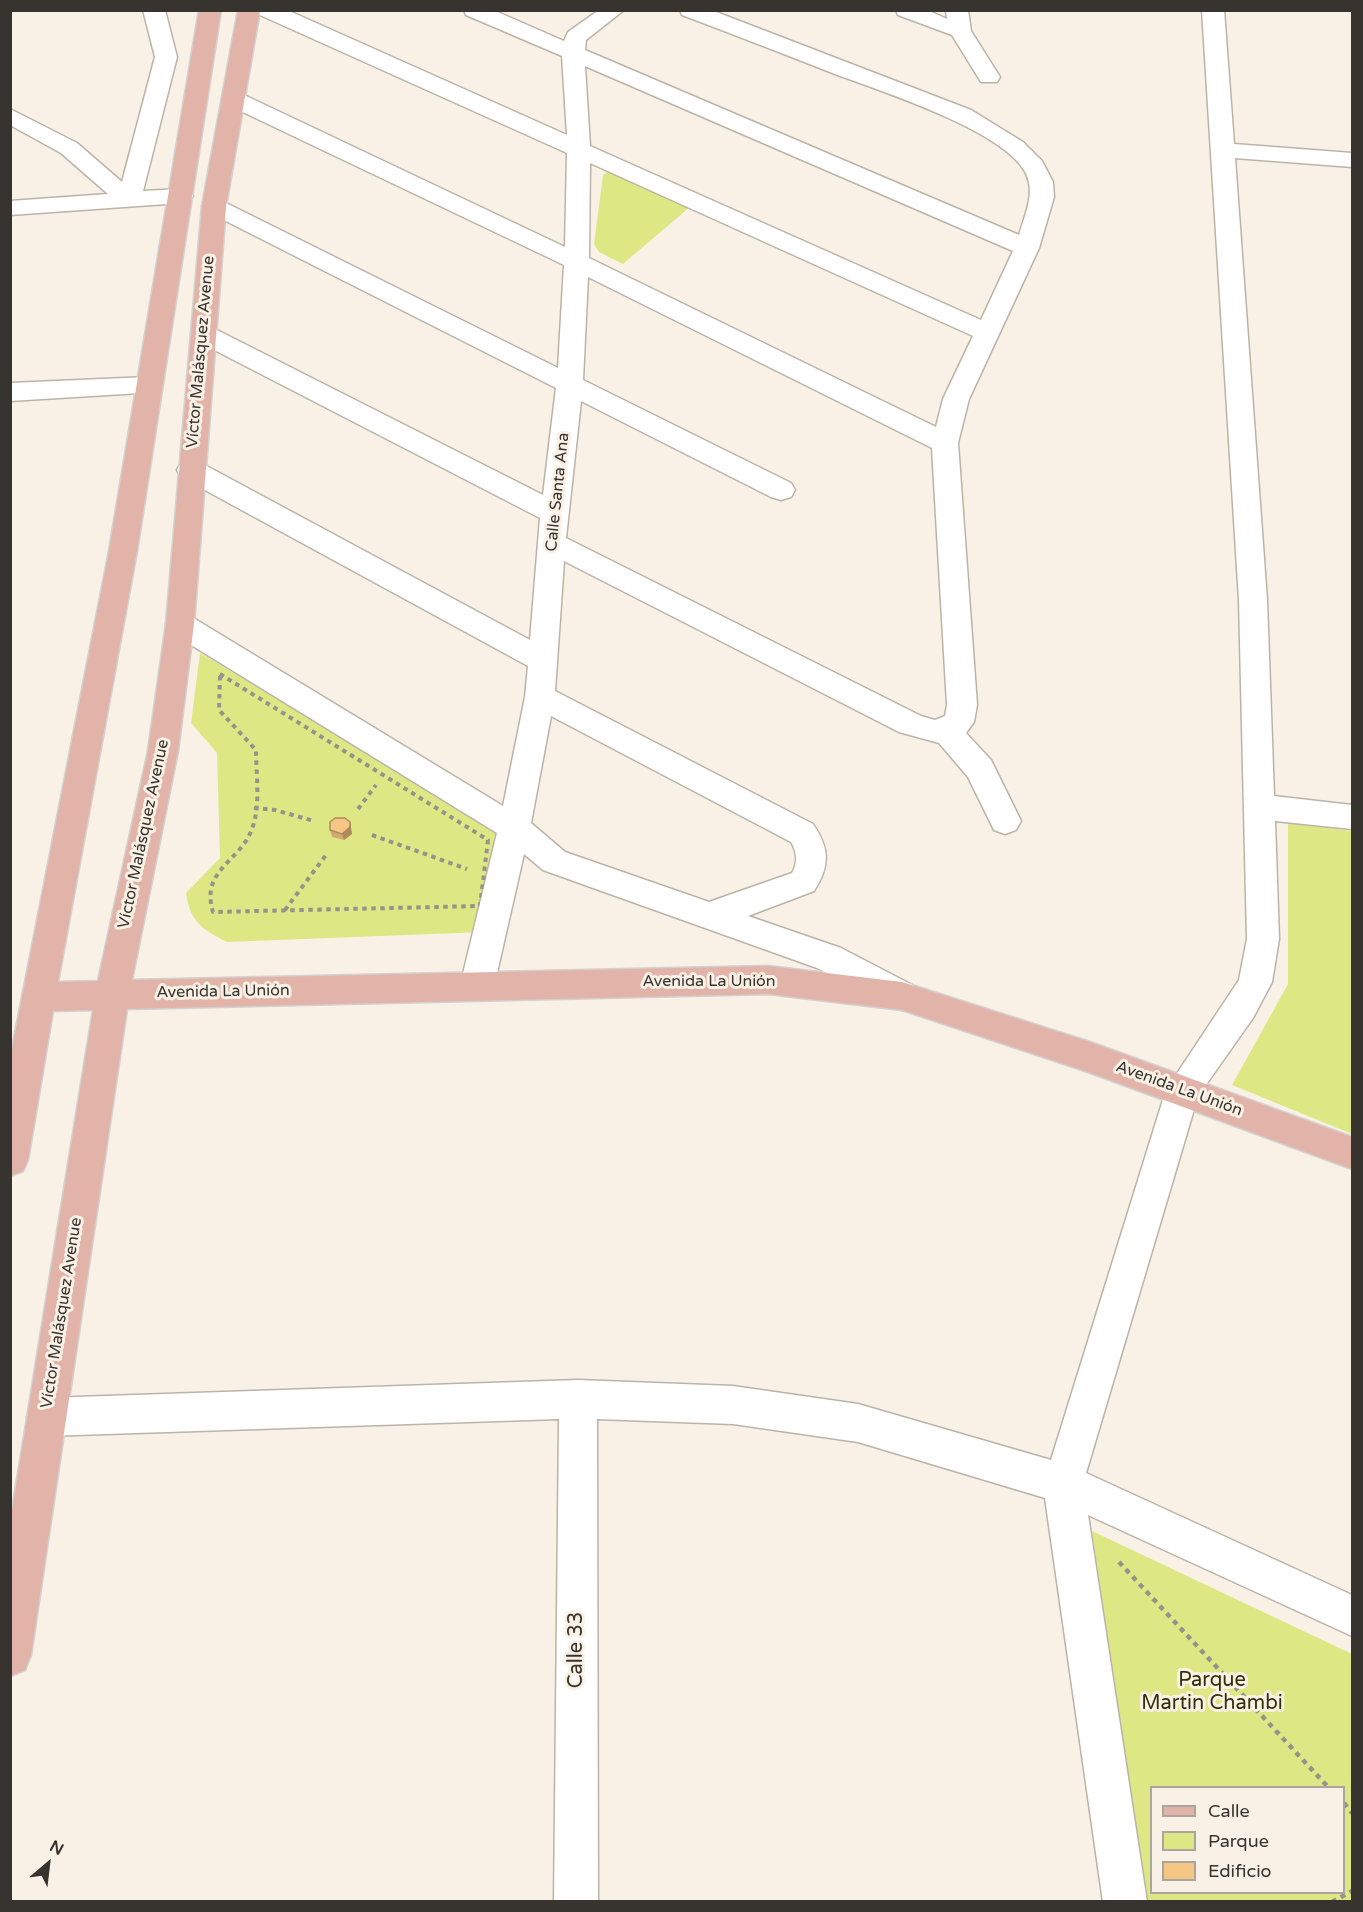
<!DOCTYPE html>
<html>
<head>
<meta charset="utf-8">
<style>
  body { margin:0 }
  #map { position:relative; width:1363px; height:1912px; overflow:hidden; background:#faf1e6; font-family:"Varela Round",sans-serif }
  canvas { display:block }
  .frame { position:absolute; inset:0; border:12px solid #37332f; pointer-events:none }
  .legend { position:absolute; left:1150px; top:1786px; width:195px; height:108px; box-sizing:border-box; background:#faf1e6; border:2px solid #aca59d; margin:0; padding:8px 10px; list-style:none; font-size:18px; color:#37332f }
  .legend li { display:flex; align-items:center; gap:12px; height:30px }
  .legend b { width:30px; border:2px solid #aca59d }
  .north { position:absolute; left:18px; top:1834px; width:60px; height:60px; -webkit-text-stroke:4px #faf1e6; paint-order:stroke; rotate:28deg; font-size:16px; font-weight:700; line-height:24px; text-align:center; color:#37332f }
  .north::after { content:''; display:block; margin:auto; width:21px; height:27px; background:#37332f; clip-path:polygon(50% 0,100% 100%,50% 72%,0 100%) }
</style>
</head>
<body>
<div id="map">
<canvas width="1363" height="1912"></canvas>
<div class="frame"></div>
<ul class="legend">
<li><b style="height:8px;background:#e2b3a9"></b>Calle</li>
<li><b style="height:16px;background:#dde885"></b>Parque</li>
<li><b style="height:16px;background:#f6c684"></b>Edificio</li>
</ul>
<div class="north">N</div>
</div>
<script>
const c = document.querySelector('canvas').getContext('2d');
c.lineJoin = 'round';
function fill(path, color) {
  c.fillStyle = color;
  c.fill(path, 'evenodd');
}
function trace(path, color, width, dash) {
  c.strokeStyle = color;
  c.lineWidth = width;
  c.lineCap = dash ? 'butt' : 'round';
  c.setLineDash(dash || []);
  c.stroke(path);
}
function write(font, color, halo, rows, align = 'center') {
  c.font = font + ' "Varela Round",sans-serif';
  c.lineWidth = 6;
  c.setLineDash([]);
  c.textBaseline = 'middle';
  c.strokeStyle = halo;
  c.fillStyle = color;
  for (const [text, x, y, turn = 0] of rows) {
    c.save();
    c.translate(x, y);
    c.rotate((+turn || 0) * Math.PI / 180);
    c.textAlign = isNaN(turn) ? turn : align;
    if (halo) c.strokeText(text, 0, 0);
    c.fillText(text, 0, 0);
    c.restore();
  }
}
const green = new Path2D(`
  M 612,169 L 691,206 L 623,264 L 599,252 L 594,244 L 603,175 Z
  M 200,653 L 496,826 L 484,932 L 227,942 C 202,929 190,922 186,893 L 220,858 L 217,753 L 191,723 Z
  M 1288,823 L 1352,831 L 1352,1134 L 1232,1085 L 1288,984 Z
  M 1092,1531 L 1352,1654 L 1352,1901 L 1145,1901 ZM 1152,1788 L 1344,1788 L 1344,1892 L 1152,1892 Z`);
const pathFar1 = new Path2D(`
  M 220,674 L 488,840 L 480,906 L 213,912 C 200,870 240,862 252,829 C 261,805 256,775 256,750 L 219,710 Z
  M 254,808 L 275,810 L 314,821
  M 358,809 L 376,785
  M 372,835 L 467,869
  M 285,910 L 326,855`);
const path = new Path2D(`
  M 1119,1562 L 1329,1788
  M 1344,1803 L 1352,1813
  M 1332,1902 L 1352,1891`);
const minor = new Path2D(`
  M 143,10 L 165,10 L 177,57 L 143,191 L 181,189 L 189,191 L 193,196 L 189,201 L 181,203 L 10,215 L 10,201 L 108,194 L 61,153 L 10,125 L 10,109 L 77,143 L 122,182 L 155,57 Z
  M 258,10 L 287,10 L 567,135 L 562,56 L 466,15 L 464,10 L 493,10 L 564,41 L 568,32 L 599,10 L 624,10 L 586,40 L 585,50 L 1019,235 C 1025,214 1037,191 1024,170 C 999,129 881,91 835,74 C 784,54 733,34 682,15 L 680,10 L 711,10 L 971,110 L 1023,142 L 1042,161 L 1053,182 L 1054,197 L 1039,248 L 969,399 L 958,443 L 977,705 L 974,722 L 966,733 L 991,760 L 1021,821 L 1016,830 L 1005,834 L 994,830 L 968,777 L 939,743 L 899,732 L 564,561 L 555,691 L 813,824 C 830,849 830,866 814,891 L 748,916 L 841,948 L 914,986 L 919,996 L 914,1006 L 902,1010 L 890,1006 L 817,968 L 543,870 L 524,854 L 494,986 L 489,996 L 477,1000 L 465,996 L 460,986 L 497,833 L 170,632 L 166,624 L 170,616 L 180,613 L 190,616 L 503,806 L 525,697 L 528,666 L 181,477 L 177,470 L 181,463 L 191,461 L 201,463 L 530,640 L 540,518 L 195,340 L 191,334 L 195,328 L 204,326 L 213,328 L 543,495 L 556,388 L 206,211 L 202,206 L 206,201 L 214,199 L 222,201 L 558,368 L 564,265 L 226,104 L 223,99 L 226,94 L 242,94 L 565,247 L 567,153 L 260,15 ZM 585,66 L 1013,251 L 981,320 L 590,146 ZM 590,163 L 973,336 L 943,399 L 936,427 L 589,258 ZM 588,277 L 932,448 L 947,705 L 945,716 L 935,720 L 921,716 L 566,538 L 581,401 L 771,497 L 781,500 L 791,497 L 795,490 L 791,483 L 583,380 ZM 551,716 L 791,842 C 797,852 798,863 792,873 L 709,902 L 565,852 L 531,823 Z
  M 896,10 L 927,10 L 947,19 L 946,10 L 968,10 L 971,31 L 1000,77 L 997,82 L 981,82 L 952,35 L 898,15 Z
  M 1202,10 L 1224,10 L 1234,144 L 1352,153 L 1352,167 L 1235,158 L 1267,600 L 1274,796 L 1352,805 L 1352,829 L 1275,821 L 1279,939 L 1272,982 L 1253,1018 L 1198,1096 L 1086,1473 L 1352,1595 L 1352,1636 L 1088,1515 L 1147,1902 L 1103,1902 L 1045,1498 L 858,1442 L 733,1424 L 597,1419 L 598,1902 L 554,1902 L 559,1419 L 46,1436 L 32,1431 L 27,1417 L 32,1403 L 46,1398 L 578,1380 L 733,1386 L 858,1404 L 1051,1460 L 1166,1090 L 1239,980 L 1247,939 L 1239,600 Z
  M 148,377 L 157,380 L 161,386 L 157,392 L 10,401 L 10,383 Z`);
const major = new Path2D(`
  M 199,10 L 221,10 L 137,551 L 58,982 L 98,981 L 148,751 L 166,624 L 202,206 L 238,10 L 260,10 L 226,206 L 194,624 L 178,751 L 132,980 L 768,966 L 902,982 L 1090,1042 L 1352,1137 L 1352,1169 L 1088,1072 L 902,1010 L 768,994 L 127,1009 L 31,1655 L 25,1670 L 10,1676 L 10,1523 L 93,1010 L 53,1011 L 28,1160 L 23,1171 L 10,1176 L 10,1059 L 109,551 Z`);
const wall = new Path2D(`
  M 350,822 L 352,834 L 344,840 L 332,837 L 330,830 Z`);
const shadedWall = new Path2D(`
  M 350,822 L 352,834 L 344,840 L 342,834 Z`);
const building = new Path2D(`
  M 335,818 L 345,818 L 350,822 L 350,827 L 342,834 L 330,830 L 330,822 Z`);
const streetNames = [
  ["Víctor Malásquez Avenue",201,352,-85],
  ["Calle Santa Ana",558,492,-84],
  ["Víctor Malásquez Avenue",144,834,-78],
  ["Avenida La Unión",709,982],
  ["Avenida La Unión",223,992,-1],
  ["Avenida La Unión",1179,1089,20],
  ["Víctor Malásquez Avenue",62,1313,-81]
];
const nearStreetnames = [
  ["Calle 33",577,1650,-90]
];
const nearParknames = [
  ["Parque",1212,1681],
  ["Martin Chambi",1212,1704]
];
fill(green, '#dde885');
trace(minor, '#bcb3a8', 3);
trace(major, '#d3d2d1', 3);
trace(pathFar1, '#98928a', 4, [4.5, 4.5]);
trace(path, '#98928a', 4.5, [5, 5]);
fill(minor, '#fff');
fill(major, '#e2b3a9');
fill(wall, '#d4aa72');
fill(shadedWall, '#ac8b5c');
fill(building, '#f6c684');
trace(building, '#ac8b5c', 1.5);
write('16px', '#37332f', '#faf1e6', streetNames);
write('20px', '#37332f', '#faf1e6', nearStreetnames);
write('20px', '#2e3106', '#faf1e6', nearParknames);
</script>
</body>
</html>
